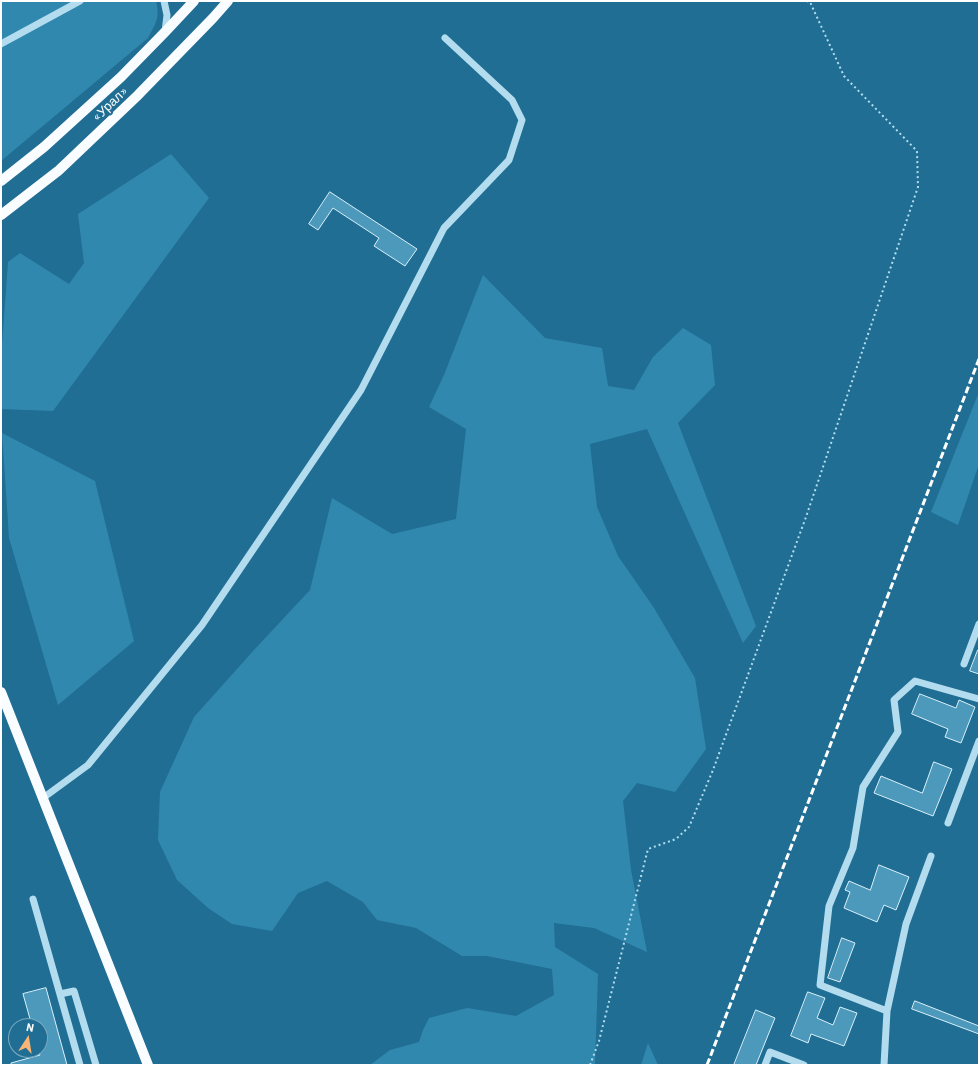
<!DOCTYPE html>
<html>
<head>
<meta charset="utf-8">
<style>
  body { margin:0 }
  #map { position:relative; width:980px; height:1066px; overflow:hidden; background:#206e94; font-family:Barlow,sans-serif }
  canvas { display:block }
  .frame { position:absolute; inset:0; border:2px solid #fff; pointer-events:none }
  .north { position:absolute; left:8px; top:1018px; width:40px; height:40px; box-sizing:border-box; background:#206e94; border:1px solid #79a8bf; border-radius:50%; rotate:12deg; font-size:11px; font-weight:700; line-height:16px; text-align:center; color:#fff }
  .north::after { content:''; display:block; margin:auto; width:14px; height:18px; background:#fab475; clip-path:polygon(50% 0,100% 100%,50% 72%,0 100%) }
</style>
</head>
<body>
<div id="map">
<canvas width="980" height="1066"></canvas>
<div class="frame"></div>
<div class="north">N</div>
</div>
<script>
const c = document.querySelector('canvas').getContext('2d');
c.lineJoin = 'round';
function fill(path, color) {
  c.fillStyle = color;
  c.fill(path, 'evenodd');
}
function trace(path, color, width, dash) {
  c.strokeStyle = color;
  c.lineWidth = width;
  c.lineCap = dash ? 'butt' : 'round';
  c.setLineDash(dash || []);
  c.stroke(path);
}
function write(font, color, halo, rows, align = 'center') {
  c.font = font + ' Barlow,sans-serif';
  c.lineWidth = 4;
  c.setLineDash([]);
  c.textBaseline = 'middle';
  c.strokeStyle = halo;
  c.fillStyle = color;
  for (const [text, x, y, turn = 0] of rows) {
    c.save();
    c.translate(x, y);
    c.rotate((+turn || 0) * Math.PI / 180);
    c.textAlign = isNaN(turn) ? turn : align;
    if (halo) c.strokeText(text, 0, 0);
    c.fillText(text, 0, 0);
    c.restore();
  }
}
const green = new Path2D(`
  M 1,1 L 156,1 C 160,18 156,23 148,38 L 1,161 Z
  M 171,154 L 209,198 L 53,411 L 1,409 L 1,359 L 8,262 L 20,253 L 69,284 L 84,263 L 78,214 Z
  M 483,275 L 545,338 L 602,348 L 608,386 L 634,390 L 653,357 L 683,328 L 711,345 L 715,385 L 678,423 L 756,626 L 743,643 L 647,429 L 590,444 L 597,507 L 618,556 L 654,608 L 695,678 L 706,749 L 675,792 L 637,783 L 623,801 L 631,870 L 647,952 L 594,928 L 554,923 L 555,947 L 598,974 L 595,1065 L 370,1065 L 390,1050 L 419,1042 L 423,1030 L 429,1018 L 467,1008 L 516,1016 L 554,995 L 552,969 L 487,956 L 462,956 L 416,928 L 377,920 L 363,902 L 327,881 L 298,893 L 272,931 L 232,924 L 208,908 L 177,880 L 158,840 L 160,792 L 194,717 L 254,650 L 310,590 L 332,498 L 392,534 L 456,519 L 466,429 L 429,407 L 444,375 Z
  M 979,392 L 979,464 L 958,525 L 931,512 Z
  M 2,433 L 95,481 L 134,641 L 58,705 L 9,538 Z
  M 648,1043 L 658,1065 L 641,1065 Z`);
const building = new Path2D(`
  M 330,192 L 417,249 L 405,266 L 374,246 L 379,238 L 333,208 L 318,230 L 309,224 Z
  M 978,650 L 979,650 L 979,674 L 970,671 Z
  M 920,694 L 956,708 L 959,700 L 975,707 L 961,743 L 945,737 L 948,729 L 912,714 Z
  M 934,762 L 952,769 L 933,816 L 874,793 L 881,776 L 922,793 Z
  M 879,865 L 909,877 L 896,910 L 884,905 L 877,922 L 844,908 L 850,892 L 845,890 L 849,881 L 870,890 Z
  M 842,938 L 855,943 L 840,982 L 828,978 Z
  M 46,988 L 67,1065 L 11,1065 L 11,1063 L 40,1055 L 38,1050 L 40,1050 L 40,1026 L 32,1026 L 23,994 Z
  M 808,992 L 825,998 L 817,1018 L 833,1025 L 840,1007 L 857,1013 L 844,1046 L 811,1034 L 808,1043 L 791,1036 Z
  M 915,1001 L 979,1026 L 979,1034 L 912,1009 Z
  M 756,1010 L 775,1018 L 756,1065 L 734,1065 Z`);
const path = new Path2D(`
  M 590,1065 L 599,1041 L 648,849 L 676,839 L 689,827 L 713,770 L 806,517 L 918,187 L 917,151 L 844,76 L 810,2 L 807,1`);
const minor = new Path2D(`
  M 164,1 L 167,15 L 165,32
  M 1,44 L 80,1
  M 964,664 L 979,624
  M 43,798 L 88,765 L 202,625 L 361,390 L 444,228 L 509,160 L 522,120 L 512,100 L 445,38
  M 948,823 L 979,741
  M 33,899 L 80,1065
  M 60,994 L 74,991 L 96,1065
  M 887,1011 L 820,985 L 829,906 L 853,848 L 863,787 L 898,732 L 894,700 L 915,681 L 979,699
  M 765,1065 L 770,1052 L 804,1065
  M 884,1065 L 887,1011 L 906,924 L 931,856`);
const major = new Path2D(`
  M 1,181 L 44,147 L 121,77 L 165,32 L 194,1
  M 1,215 L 58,171 L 138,95 L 213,18 L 228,1
  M 1,692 L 148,1065`);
const rail = new Path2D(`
  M 707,1065 L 979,359`);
const streetNames = [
  ["«Урал»",110,104,-44]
];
fill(green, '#3188af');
fill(building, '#4d99bc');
trace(building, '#d9f0fa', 1);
trace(path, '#b3dcee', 2, [2, 3]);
trace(minor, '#b3dcee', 7);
trace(major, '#fafdff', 10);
trace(rail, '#fff', 3, [7, 3]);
write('13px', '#fff', '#206e94', streetNames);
</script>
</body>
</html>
